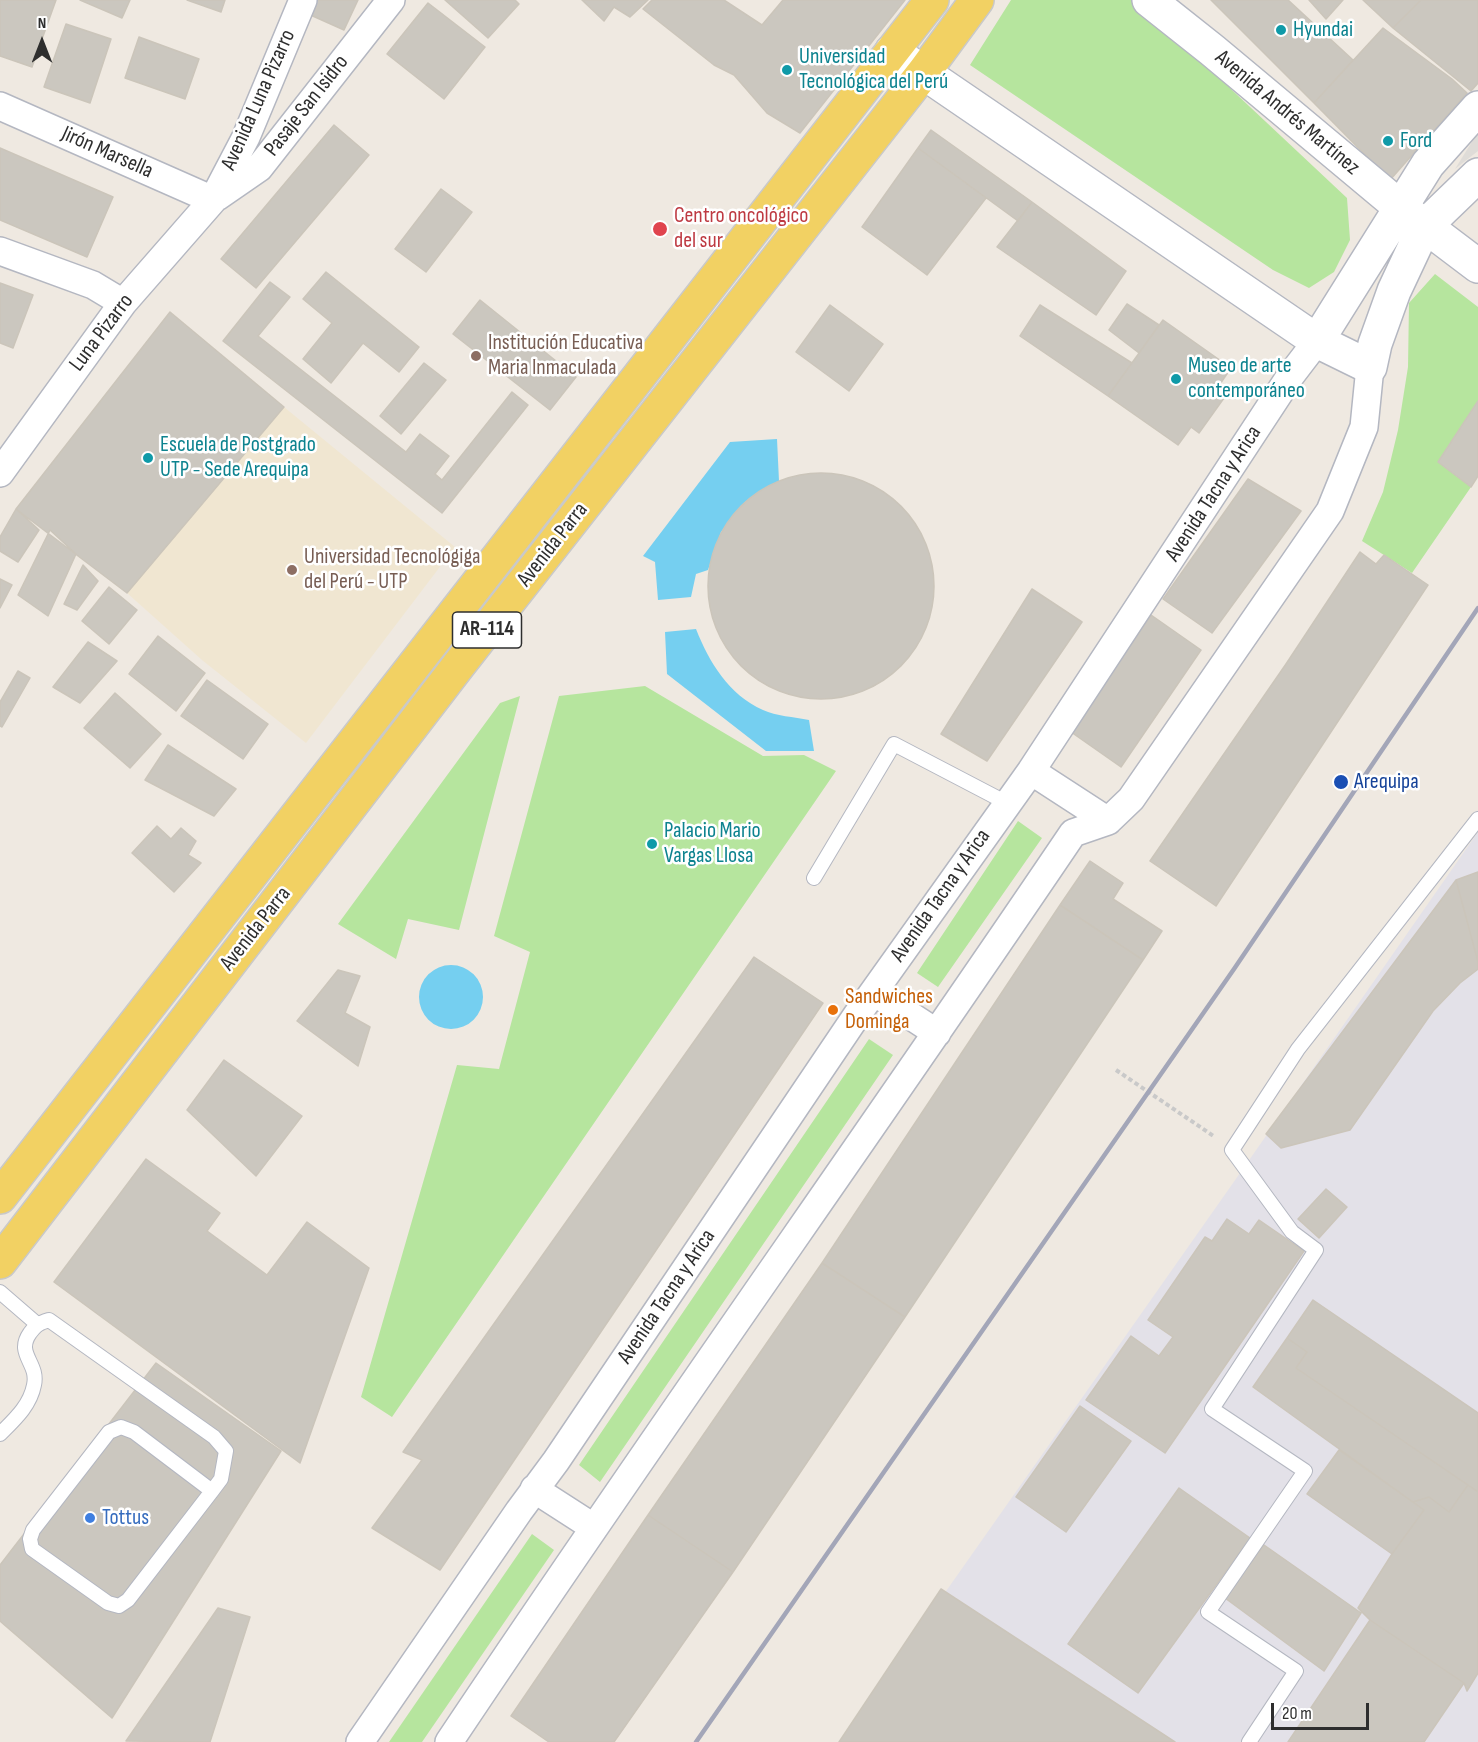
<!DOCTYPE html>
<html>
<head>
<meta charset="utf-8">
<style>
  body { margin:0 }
  #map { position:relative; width:1478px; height:1742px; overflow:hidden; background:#efe9e1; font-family:"Sofia Sans Condensed",sans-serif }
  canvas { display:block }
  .north { position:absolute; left:12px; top:12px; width:60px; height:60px; -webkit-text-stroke:4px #fff; paint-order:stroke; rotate:0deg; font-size:16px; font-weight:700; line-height:24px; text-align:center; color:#2e2e2e }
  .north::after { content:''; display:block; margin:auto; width:21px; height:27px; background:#2e2e2e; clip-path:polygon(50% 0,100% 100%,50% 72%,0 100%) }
  .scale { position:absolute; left:1271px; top:1703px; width:98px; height:27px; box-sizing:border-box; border:3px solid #2e2e2e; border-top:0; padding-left:8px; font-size:18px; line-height:21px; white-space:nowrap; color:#2e2e2e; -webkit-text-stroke:4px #fff; paint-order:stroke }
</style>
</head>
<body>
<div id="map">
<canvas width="1478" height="1742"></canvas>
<div class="north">N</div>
<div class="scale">20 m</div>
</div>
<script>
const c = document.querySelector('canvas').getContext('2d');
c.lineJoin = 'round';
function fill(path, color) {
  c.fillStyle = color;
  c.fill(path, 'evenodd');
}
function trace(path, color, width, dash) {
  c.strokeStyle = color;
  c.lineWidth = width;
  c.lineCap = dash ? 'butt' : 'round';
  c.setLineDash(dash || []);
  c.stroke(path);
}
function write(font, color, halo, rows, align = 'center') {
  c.font = font + ' "Sofia Sans Condensed",sans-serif';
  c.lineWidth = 5;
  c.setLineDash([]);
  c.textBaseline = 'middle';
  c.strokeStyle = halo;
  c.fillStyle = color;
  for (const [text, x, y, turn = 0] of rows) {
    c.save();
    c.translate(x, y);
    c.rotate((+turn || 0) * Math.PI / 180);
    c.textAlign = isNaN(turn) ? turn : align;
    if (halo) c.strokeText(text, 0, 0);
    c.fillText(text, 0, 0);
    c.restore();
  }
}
const industrial = new Path2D(`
  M 1478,832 L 1478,1742 L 840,1742 L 1245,1166 Z`);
const education = new Path2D(`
  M 284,407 L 455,547 L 306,743 L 202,660 L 127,593 Z`);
const green = new Path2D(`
  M 1011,0 L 1135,0 L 1184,40 L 1233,91 L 1347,198 L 1350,240 L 1334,272 L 1309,288 L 1273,270 L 970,65 Z
  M 1435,274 L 1478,307 L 1478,401 L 1438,462 L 1471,487 L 1412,573 L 1362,541 L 1383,492 L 1398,430 L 1408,367 L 1409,303 Z
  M 645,686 L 763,756 L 804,755 L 836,771 L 392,1417 L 361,1397 L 457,1065 L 499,1069 L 530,952 L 494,936 L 559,696 Z
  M 520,696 L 459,930 L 408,919 L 396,959 L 338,924 L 500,703 Z
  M 1018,821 L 1042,838 L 938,987 L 917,973 Z
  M 869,1039 L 893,1055 L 600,1482 L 579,1465 Z
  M 532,1534 L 554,1550 L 422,1742 L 389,1742 Z`);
const plaza = new Path2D(`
  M 1478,132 L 1478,151 L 1455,169 Z`);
const water = new Path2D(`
  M 777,439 L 779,481 L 745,502 L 721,532 L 708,570 L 696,574 L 691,597 L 658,600 L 655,562 L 643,556 L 730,442 Z
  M 696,629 C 709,662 729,695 763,710 C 776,716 794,717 809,720 L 814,751 L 766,751 L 667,674 L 665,632 Z
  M419 997a32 32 0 1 1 64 0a32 32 0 1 1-64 0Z`);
const building = new Path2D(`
  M 0,0 L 56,0 L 32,67 L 0,56 Z
  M 80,0 L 130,0 L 122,18 Z
  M 187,0 L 225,0 L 221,12 Z
  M 312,0 L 358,0 L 344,30 L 306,13 Z
  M 445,0 L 515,0 L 519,4 L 488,38 Z
  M 582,0 L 648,0 L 630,17 L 614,7 L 604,21 Z
  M 652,0 L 724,0 L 762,25 L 783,0 L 905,0 L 800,133 L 767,113 L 734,75 L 714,65 L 643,9 Z
  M 1211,0 L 1288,0 L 1353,60 L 1314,103 Z
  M 1309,0 L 1343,0 L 1326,19 Z
  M 1363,0 L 1421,0 L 1393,28 Z
  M 1421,0 L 1478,0 L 1478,83 L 1471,91 L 1393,28 Z
  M 428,3 L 485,47 L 444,99 L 387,54 Z
  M 66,24 L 111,39 L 90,103 L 44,87 Z
  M 1383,28 L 1452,79 L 1467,93 L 1390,180 L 1314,103 Z
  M 139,37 L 199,59 L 185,99 L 125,78 Z
  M 334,125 L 369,155 L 256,288 L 221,259 Z
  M 931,130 L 1032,202 L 1018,221 L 918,148 Z
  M 0,148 L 113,197 L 87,257 L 0,220 Z
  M 918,148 L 986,198 L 927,275 L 862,227 Z
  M 441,189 L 472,212 L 426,272 L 395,249 Z
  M 1032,202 L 1126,271 L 1096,315 L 997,247 Z
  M 326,272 L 419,347 L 399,372 L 363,343 L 331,383 L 303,359 L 332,323 L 303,299 Z
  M 270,282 L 290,297 L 258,336 L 406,452 L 420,434 L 449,456 L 435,474 L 442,480 L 512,392 L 528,405 L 442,513 L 223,341 Z
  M 0,283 L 33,295 L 13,348 L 0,343 Z
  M 480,300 L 576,377 L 550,410 L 453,334 Z
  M 1127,304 L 1159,325 L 1139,353 L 1109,330 Z
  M 830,305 L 883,344 L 849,391 L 796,352 Z
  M 1040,305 L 1132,363 L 1108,396 L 1020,336 Z
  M 170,312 L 284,407 L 127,593 L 16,509 Z
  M 1163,320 L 1231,368 L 1220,384 L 1229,391 L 1199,433 L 1191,427 L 1178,445 L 1108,396 Z
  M 424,363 L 446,380 L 401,434 L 380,416 Z
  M 1478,401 L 1478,476 L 1471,487 L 1438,462 Z
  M708 586a113 113 0 1 1 226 0a113 113 0 1 1-226 0Z
  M 1248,479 L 1301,511 L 1212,633 L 1163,599 Z
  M 16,509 L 39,530 L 18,562 L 0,551 L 0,537 Z
  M 50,530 L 76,554 L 48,616 L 18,595 Z
  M 1360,552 L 1376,564 L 1384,555 L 1428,585 L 1216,906 L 1150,861 L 1286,664 Z
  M 83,565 L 98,581 L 77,610 L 64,604 Z
  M 0,579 L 12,585 L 0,608 Z
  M 109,587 L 137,610 L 109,644 L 82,621 Z
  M 1032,589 L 1082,622 L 987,761 L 941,734 Z
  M 1151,615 L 1201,650 L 1121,767 L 1071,732 Z
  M 158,636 L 205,673 L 176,711 L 129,674 Z
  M 88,642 L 117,661 L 80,703 L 53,687 Z
  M 18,671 L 30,678 L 2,727 L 0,726 L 0,702 Z
  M 207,680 L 268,724 L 243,759 L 181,716 Z
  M 115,693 L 161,734 L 130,768 L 84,728 Z
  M 168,745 L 236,789 L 214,816 L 145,780 Z
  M 157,826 L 171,839 L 181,828 L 196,841 L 188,855 L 201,863 L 174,892 L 132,853 Z
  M 1090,861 L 1123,883 L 1113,899 L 1162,931 L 1143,960 L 1060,905 Z
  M 1478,872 L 1478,962 L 1456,880 Z
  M 1456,880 L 1478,962 L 1478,969 L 1460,983 L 1433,1011 L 1350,1130 L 1281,1148 L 1266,1134 Z
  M 1060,905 L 1143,960 L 905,1317 L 822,1263 Z
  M 754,957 L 823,1003 L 440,1570 L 372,1528 L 422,1460 L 403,1452 Z
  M 338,970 L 360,976 L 345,1013 L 370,1027 L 358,1066 L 297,1021 Z
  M 224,1060 L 302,1116 L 256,1176 L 187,1110 Z
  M 146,1159 L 220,1213 L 207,1231 L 267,1275 L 307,1222 L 369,1268 L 300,1463 L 54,1282 Z
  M 1326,1189 L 1347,1207 L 1319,1238 L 1298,1219 Z
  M 1227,1219 L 1249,1234 L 1259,1220 L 1304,1251 L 1165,1453 L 1086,1400 L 1131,1336 L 1159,1356 L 1173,1337 L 1148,1320 L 1205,1237 L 1212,1241 Z
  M 822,1263 L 905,1317 L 733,1572 L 648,1515 Z
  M 1313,1300 L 1478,1413 L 1478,1492 L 1296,1368 L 1307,1352 L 1287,1338 Z
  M 1287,1338 L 1307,1352 L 1296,1368 L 1468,1485 L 1449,1512 L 1429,1497 L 1413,1502 L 1253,1387 Z
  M 156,1363 L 281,1451 L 112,1718 L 0,1621 L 0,1565 Z
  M 1080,1406 L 1131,1441 L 1066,1532 L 1016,1497 Z
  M 1339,1450 L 1424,1510 L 1392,1554 L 1307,1494 Z
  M 1468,1485 L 1478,1492 L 1478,1673 L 1467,1691 L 1464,1683 L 1370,1620 L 1358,1608 L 1392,1554 L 1424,1510 L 1413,1502 L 1429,1497 L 1449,1512 Z
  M 1179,1488 L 1250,1538 L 1138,1693 L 1068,1644 Z
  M 648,1515 L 733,1572 L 614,1742 L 549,1742 L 511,1716 Z
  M 1264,1545 L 1361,1613 L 1324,1671 L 1225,1598 Z
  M 941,1589 L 1175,1742 L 839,1742 Z
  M 218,1608 L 250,1617 L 210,1742 L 126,1741 Z
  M 1370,1620 L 1464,1683 L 1424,1742 L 1288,1742 Z`);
const path = new Path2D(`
  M 1116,1070 L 1215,1137`);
const service = new Path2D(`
  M 814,878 L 894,744 L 1007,803
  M 0,1292 L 37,1324
  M 0,1434 C 14,1420 30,1406 34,1385 C 39,1363 15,1354 30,1333 C 36,1325 39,1323 49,1320 L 214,1437 L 226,1451 L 221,1479 L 212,1491 L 128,1600 L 119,1606 L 108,1603 L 32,1549 L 30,1539 L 33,1530 L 109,1432 L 121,1427 L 134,1432 L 212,1491
  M 1249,1742 L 1296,1671 L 1208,1612 L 1305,1471 L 1212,1409 L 1316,1250 L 1292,1232 L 1232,1150 L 1298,1049 L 1478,819`);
const minor = new Path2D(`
  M 0,106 L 213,200
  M 217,197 L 259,168 L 391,0
  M 0,251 L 93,285 L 123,303
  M 0,473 L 123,303 L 213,200 L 246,137 L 303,0
  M 1031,771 L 1108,821
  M 874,992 L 937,1033
  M 534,1489 L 593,1527
  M 360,1742 L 519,1511 L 556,1461 L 857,1015 L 1031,771 L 1291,375 L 1317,341
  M 449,1742 C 653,1436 867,1138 1073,833 L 1108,821 L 1131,799 L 1330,511 L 1364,427 L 1370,367`);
const tertiary = new Path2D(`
  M 1149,0 L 1212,50 L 1400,207 L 1478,266
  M 892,51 L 1317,341 L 1370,367 L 1375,344 L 1394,291 L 1424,227 L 1478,175
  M 1317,341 L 1428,164 L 1478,108`);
const primary = new Path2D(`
  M 0,1197 L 932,0
  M 0,1262 L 458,666 L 924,72 L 977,0`);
const rail = new Path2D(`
  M 696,1742 L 1234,969 L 1478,608`);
const markers = [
  [1281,30,6,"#0f9aa8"],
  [787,70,6,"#0f9aa8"],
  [1388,141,6,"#0f9aa8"],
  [660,229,8,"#e0444e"],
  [476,356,6,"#8d6e63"],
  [1176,379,6,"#0f9aa8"],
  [148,458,6,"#0f9aa8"],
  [292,570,6,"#8d6e63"],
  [1341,782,8,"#1a4fb4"],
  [652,844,6,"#0f9aa8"],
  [833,1010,6,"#e8710a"],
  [90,1518,6,"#3f7fe0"]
];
const shields = [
  [487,630,69]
];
const shieldNames = [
  ["AR-114",487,630]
];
const cultureNames = [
  ["Hyundai",1293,30],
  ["Universidad",799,57],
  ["Tecnológica del Perú",799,82],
  ["Ford",1400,141],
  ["Museo de arte",1188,366],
  ["contemporáneo",1188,391],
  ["Escuela de Postgrado",160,445],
  ["UTP - Sede Arequipa",160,470],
  ["Palacio Mario",664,831],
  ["Vargas Llosa",664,856]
];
const streetNames = [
  ["Avenida Luna Pizarro",259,100,-66],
  ["Pasaje San Isidro",307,106,-52],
  ["Avenida Andrés Martínez",1287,113,40],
  ["Jirón Marsella",107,153,24],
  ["Luna Pizarro",102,333,-53],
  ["Avenida Tacna y Arica",1214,494,-57],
  ["Avenida Parra",553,545,-52],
  ["Avenida Tacna y Arica",941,896,-55],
  ["Avenida Parra",256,929,-52],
  ["Avenida Tacna y Arica",667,1297,-56]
];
const healthNames = [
  ["Centro oncológico",674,216],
  ["del sur",674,241]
];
const educationNames = [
  ["Institución Educativa",488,343],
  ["Maria Inmaculada",488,368],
  ["Universidad Tecnológiga",304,557],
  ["del Perú - UTP",304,582]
];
const transitNames = [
  ["Arequipa",1354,782]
];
const foodNames = [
  ["Sandwiches",845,997],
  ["Dominga",845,1022]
];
const shopNames = [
  ["Tottus",102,1518]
];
fill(industrial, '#e3e1e8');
fill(education, '#f0e6d1');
fill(green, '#b6e59e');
fill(plaza, '#dfdcd8');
fill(water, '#75cff0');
fill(building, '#cbc7bf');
trace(building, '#cbc5ba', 1.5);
trace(service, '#b4b7c1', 16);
trace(minor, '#b4b7c1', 30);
trace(tertiary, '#b4b7c1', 36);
trace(primary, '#c9c9c9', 36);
trace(path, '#c9c9c9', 4, [4.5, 3]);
trace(service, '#fff', 14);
trace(minor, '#fff', 27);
trace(tertiary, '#fff', 33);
trace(primary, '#f2d163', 33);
trace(rail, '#a3a6b8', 4.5);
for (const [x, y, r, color] of markers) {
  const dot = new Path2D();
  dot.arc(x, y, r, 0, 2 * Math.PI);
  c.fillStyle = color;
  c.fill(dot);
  trace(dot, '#fff', 2);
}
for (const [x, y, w] of shields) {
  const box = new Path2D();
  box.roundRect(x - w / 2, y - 18, w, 36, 4.5);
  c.fillStyle = '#fff';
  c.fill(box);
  trace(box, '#2e2e2e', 1.5);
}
write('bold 21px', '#2e2e2e', null, shieldNames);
write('22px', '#0d838f', '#fff', cultureNames, 'left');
write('22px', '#2e2e2e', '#fff', streetNames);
write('22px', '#be3a42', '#fff', healthNames, 'left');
write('22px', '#785e54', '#fff', educationNames, 'left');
write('22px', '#164399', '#fff', transitNames, 'left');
write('22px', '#c56008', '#fff', foodNames, 'left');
write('22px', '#366cbe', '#fff', shopNames, 'left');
</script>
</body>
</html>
